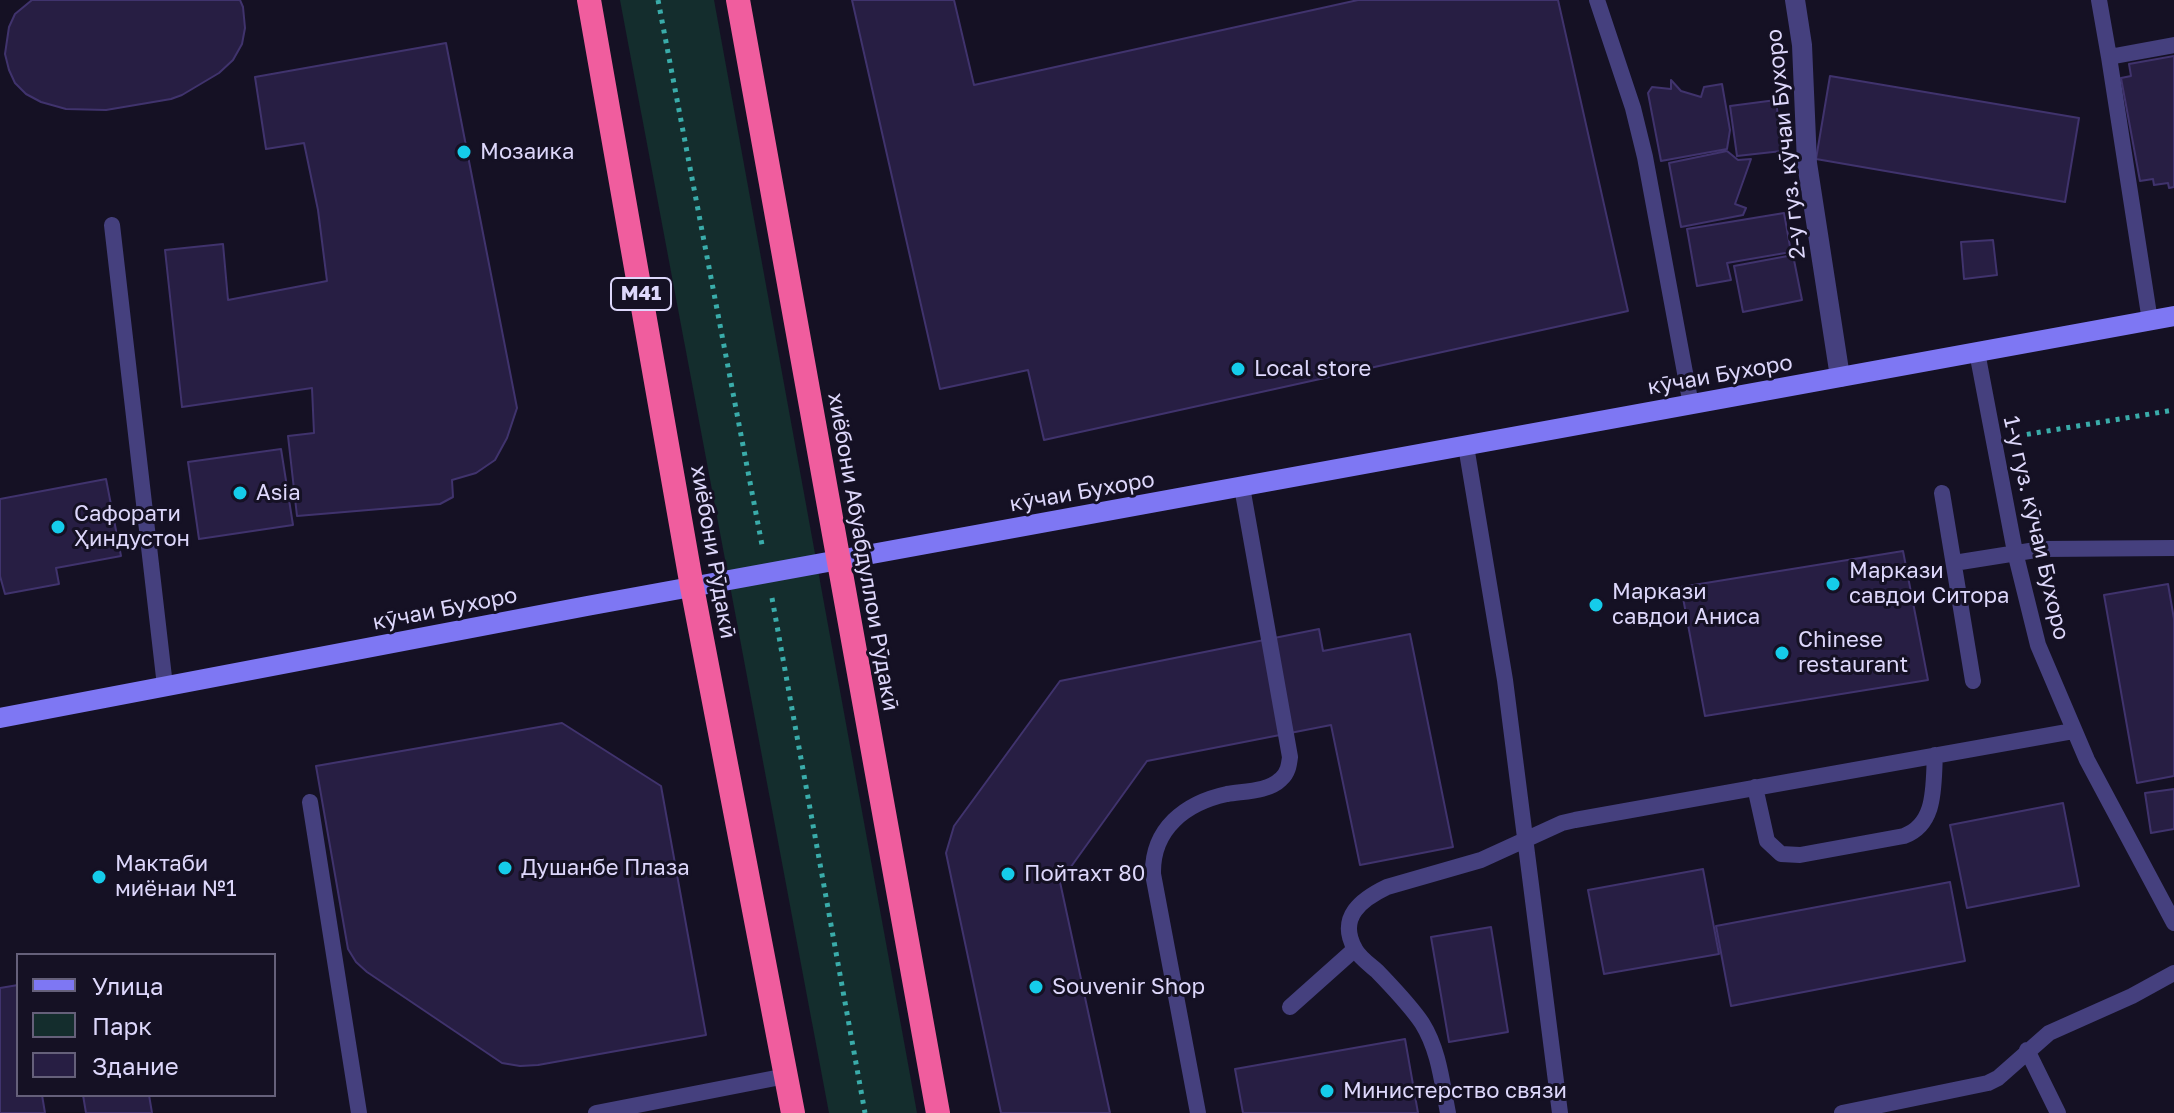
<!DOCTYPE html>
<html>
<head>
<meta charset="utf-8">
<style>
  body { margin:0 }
  #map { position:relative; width:2174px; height:1113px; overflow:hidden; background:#151124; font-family:"Golos Text",sans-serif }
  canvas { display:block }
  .legend { position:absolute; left:16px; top:953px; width:260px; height:144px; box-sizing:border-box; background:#151124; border:2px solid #65607a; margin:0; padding:10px 14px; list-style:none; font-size:24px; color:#ddd7fb }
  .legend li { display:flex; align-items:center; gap:16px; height:40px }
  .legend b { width:40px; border:2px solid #65607a }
</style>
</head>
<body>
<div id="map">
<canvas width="2174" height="1113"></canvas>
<ul class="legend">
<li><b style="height:10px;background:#7e77f3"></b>Улица</li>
<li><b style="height:22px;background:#142d2d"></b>Парк</li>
<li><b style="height:22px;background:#271e43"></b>Здание</li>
</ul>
</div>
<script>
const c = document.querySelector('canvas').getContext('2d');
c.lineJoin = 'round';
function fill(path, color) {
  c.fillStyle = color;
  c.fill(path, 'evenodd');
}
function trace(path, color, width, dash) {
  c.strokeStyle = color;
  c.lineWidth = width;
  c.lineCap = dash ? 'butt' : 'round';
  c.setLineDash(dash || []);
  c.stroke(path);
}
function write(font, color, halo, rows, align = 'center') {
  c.font = font + ' "Golos Text",sans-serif';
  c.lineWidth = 6;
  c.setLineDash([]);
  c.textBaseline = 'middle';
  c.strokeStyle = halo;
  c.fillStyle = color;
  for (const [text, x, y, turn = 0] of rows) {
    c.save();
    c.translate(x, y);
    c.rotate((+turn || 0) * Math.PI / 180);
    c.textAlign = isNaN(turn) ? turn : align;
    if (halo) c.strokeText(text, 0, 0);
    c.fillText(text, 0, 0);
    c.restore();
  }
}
const green = new Path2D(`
  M 620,0 L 714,0 L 917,1113 L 829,1113 Z`);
const building = new Path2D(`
  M 32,0 L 240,0 L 243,7 L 245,28 L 242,44 L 233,60 L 219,73 L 182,95 L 171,99 L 106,110 L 66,109 L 41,102 L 26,94 L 15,83 L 9,70 L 5,54 L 9,27 L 15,14 Z
  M 852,0 L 954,0 L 974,85 L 1358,0 L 1558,0 L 1628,311 L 1044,440 L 1028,370 L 940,389 Z
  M 446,43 L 517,408 L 507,438 L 495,460 L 476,473 L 452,480 L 453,497 L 440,504 L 297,516 L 288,436 L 314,433 L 312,388 L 182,407 L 165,250 L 223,244 L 228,300 L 327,281 L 318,210 L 304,143 L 266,149 L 255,77 Z
  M 2174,56 L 2174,187 L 2169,188 L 2168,183 L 2154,185 L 2153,179 L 2140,181 L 2121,78 L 2131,76 L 2129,64 Z
  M 1830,76 L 2079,118 L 2065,202 L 1816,159 Z
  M 1671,80 L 1681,91 L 1701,97 L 1704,87 L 1722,84 L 1730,130 L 1727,149 L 1661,161 L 1648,93 L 1652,87 L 1671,89 Z
  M 1776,100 L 1782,151 L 1737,156 L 1730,106 Z
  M 1727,151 L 1738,160 L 1751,159 L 1735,204 L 1746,208 L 1743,215 L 1681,227 L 1669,163 Z
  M 1784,213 L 1791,252 L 1727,263 L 1731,280 L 1697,286 L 1687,229 Z
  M 1993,240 L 1997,275 L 1964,279 L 1961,242 Z
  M 1793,255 L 1802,300 L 1743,312 L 1734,266 Z
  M 281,449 L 293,525 L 199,539 L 188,462 Z
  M 106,479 L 121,556 L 56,568 L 59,584 L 5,594 L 0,576 L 0,499 Z
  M 1903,551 L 1928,680 L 1705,716 L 1681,587 Z
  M 2168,584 L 2174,619 L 2174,776 L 2137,783 L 2104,595 Z
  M 1319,629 L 1323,651 L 1410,634 L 1453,847 L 1360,865 L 1331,725 L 1147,761 L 1060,882 L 1110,1113 L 1001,1113 L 946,853 L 954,826 L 1060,681 Z
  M 562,723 L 661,786 L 706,1035 L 538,1065 L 520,1066 L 502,1063 L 367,972 L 356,962 L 348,949 L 316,766 Z
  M 2174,789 L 2174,829 L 2151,833 L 2145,793 Z
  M 2063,803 L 2079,886 L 1967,908 L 1950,825 Z
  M 1703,869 L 1719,954 L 1604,974 L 1588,890 Z
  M 1950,882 L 1965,961 L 1731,1006 L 1716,926 Z
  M 1491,927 L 1508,1032 L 1449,1042 L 1431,937 Z
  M 18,985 L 18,1095 L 42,1095 L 45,1113 L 0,1113 L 0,988 Z
  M 1405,1039 L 1418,1113 L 1243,1113 L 1235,1069 Z
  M 83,1095 L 149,1095 L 152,1113 L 86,1113 Z`);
const path = new Path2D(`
  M 658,0 L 762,545
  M 2017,436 L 2174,410
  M 772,598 L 865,1113`);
const lane = new Path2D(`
  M 1597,0 L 1633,108 L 1645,157 L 1691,405
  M 2099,0 L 2109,57
  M 112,225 L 165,686
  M 2150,321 L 2109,57 L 2174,45
  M 1977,352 L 2015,552 L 2038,645 L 2087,760 L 2174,923
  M 1466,446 L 1505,680 L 1560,1113
  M 1942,493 L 1973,681
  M 1954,563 L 2042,549 L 2174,548
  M 1755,787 L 1767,841 L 1781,854 L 1800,855 L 1904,836 C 1937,824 1933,785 1935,755
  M 310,802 L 359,1113
  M 1290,1007 L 1355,949
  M 2027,1050 L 2058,1113
  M 596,1113 L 786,1076
  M 1198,1113 L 1153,874 C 1152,829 1185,803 1227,794 C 1244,791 1268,792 1281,779 C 1288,773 1289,765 1290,757 L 1242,487
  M 1448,1113 C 1442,1083 1439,1050 1422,1023 C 1409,1004 1393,988 1377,971 C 1370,965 1359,957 1355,949 C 1337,917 1362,899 1387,887 L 1481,860 L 1562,823 L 1575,820 L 2073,731
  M 1842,1113 L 1988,1083 L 1998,1078 L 2049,1033 L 2132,996 L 2174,973`);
const street = new Path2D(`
  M 1795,0 L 1802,45 L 1807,163 L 1840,377`);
const secondary = new Path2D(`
  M 0,718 L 587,606 L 2174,316`);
const highway = new Path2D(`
  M 589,0 L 692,587 L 793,1113
  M 738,0 L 938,1113`);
const markers = [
  [464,152,8,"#15ccea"],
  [1238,369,8,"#15ccea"],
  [240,493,8,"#15ccea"],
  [58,527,8,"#15ccea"],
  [1833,584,8,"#15ccea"],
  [1596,605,8,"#15ccea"],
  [1782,653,8,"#15ccea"],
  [505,868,8,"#15ccea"],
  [1008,874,8,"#15ccea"],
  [99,877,8,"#15ccea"],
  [1036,987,8,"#15ccea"],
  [1327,1091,8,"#15ccea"]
];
const shields = [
  [641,294,60]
];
const shieldNames = [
  ["M41",641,294]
];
const streetNames = [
  ["2-у гуз. кӯчаи Бухоро",1786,144,-96],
  ["кӯчаи Бухоро",1720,375,-10],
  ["кӯчаи Бухоро",1082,492,-10],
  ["1-у гуз. кӯчаи Бухоро",2036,528,77],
  ["хиёбони Рӯдакӣ",713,552,80],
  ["хиёбони Абуабдуллои Рӯдакӣ",863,552,80],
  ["кӯчаи Бухоро",445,609,-11]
];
const poiNames = [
  ["Мозаика",480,152],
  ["Local store",1254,369],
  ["Asia",256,493],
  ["Сафорати",74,514],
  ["Ҳиндустон",74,539],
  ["Маркази",1849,571],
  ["савдои Ситора",1849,596],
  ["Маркази",1612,592],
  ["савдои Аниса",1612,617],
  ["Chinese",1798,640],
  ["restaurant",1798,665],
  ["Мактаби",115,864],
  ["миёнаи №1",115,889],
  ["Душанбе Плаза",521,868],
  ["Пойтахт 80",1024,874],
  ["Souvenir Shop",1052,987],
  ["Министерство связи",1343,1091]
];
fill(green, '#142d2d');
fill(building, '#271e43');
trace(building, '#40336d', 2);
trace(path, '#3aacaa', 5, [4, 6]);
trace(lane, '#45407e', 16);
trace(street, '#45407e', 20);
trace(secondary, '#7e77f3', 20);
trace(highway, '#f05d9e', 24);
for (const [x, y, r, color] of markers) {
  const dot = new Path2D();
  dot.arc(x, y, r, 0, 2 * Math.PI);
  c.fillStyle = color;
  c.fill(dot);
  trace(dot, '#151124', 3);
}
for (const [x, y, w] of shields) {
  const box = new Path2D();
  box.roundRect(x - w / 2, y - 16, w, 32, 6);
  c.fillStyle = '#151124';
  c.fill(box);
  trace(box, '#ddd7fb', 2);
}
write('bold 20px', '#ddd7fb', null, shieldNames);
write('22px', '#ddd7fb', '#151124', streetNames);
write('22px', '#ddd7fb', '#151124', poiNames, 'left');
</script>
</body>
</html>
